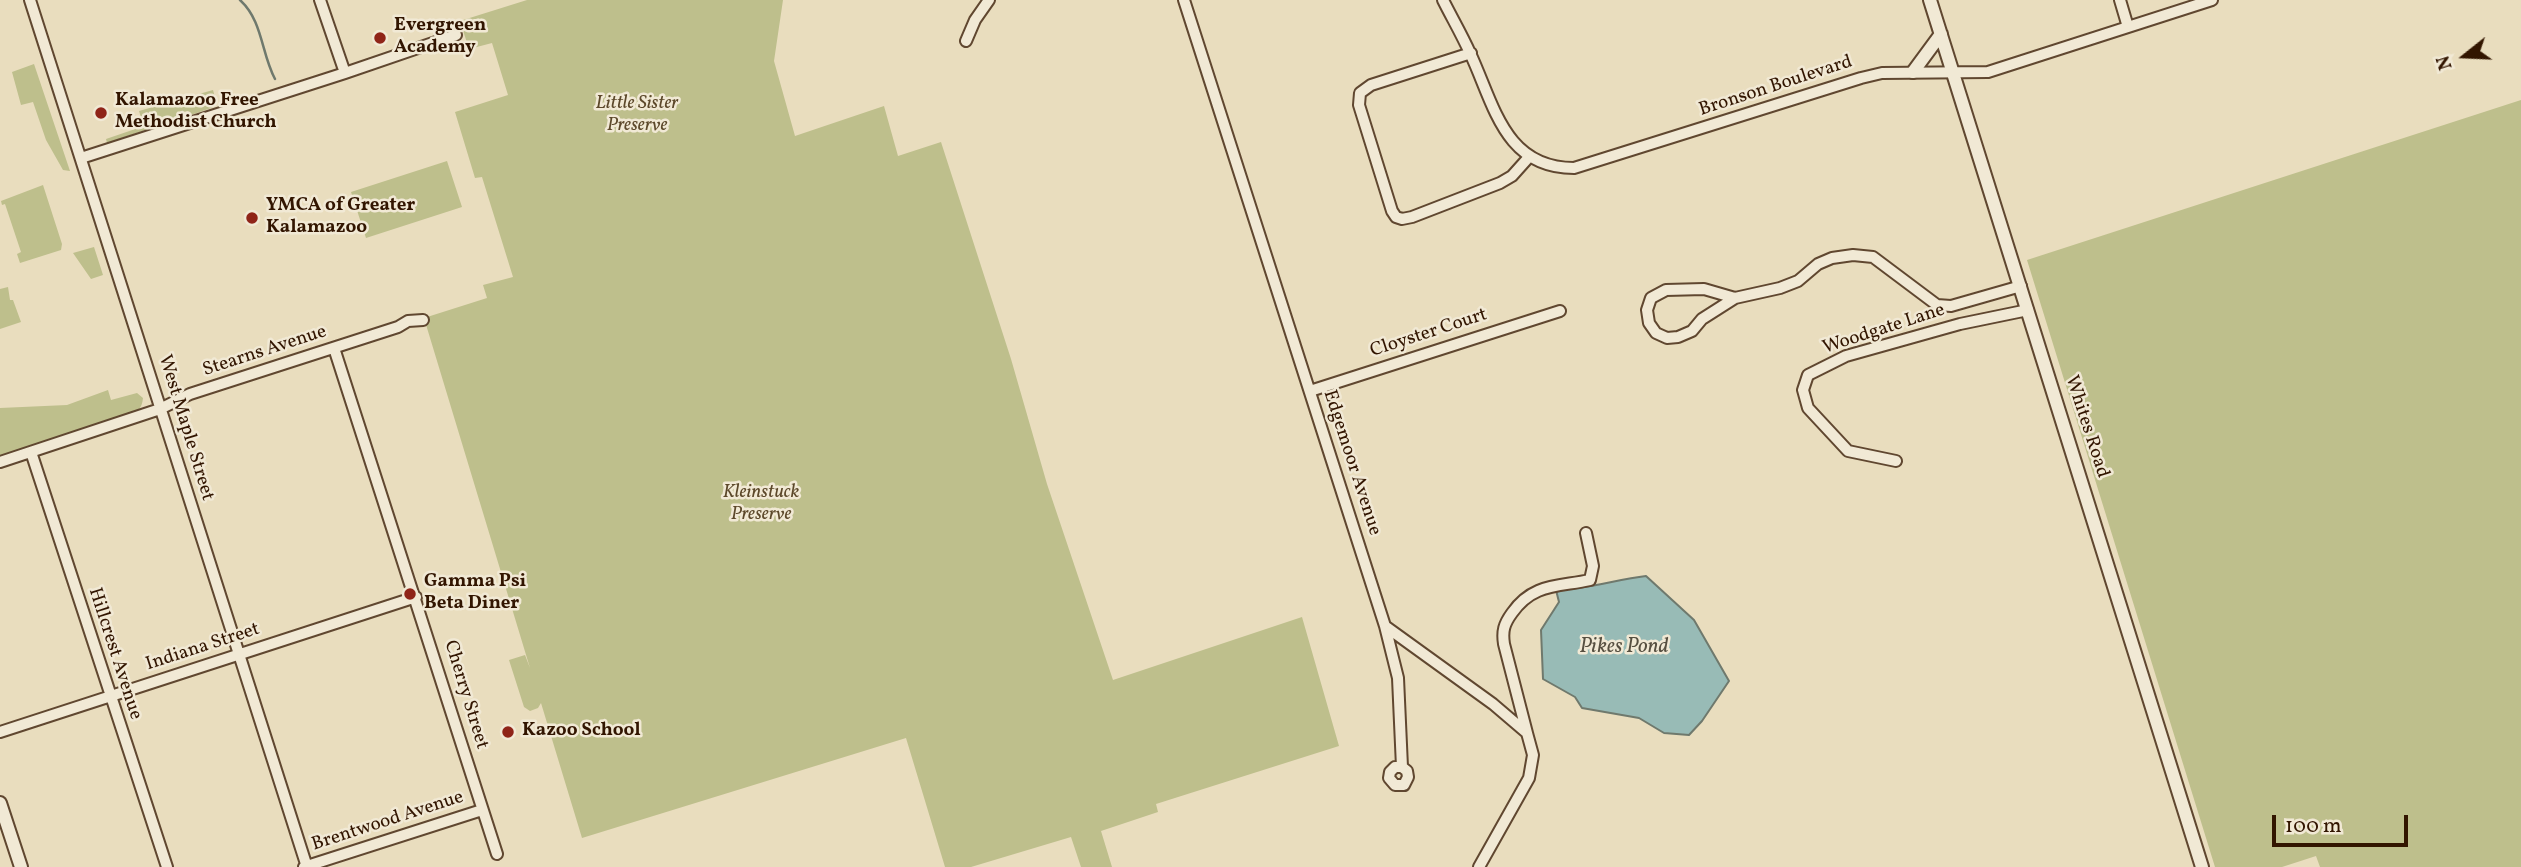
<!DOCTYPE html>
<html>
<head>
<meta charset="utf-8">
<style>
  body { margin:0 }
  #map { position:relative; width:2521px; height:867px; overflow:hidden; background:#e9ddbe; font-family:Vollkorn,serif }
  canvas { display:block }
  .north { position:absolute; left:2430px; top:21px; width:70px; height:70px; -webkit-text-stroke:5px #f1e9d5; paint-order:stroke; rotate:252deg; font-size:19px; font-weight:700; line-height:28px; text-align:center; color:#321500 }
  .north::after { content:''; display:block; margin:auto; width:24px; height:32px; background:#321500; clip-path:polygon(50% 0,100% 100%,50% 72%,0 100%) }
  .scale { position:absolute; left:2272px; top:815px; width:136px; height:32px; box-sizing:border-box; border:4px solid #321500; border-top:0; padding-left:9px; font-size:21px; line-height:24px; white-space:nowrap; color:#321500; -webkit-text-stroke:5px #f1e9d5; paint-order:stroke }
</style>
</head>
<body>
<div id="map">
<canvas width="2521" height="867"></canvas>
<div class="north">N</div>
<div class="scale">100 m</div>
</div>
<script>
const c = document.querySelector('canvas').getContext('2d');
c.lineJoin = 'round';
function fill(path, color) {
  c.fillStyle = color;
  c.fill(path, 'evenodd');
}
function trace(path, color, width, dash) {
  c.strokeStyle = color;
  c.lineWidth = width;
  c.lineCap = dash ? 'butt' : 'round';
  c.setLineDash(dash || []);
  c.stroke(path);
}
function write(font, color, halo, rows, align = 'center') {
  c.font = font + ' Vollkorn,serif';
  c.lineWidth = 5;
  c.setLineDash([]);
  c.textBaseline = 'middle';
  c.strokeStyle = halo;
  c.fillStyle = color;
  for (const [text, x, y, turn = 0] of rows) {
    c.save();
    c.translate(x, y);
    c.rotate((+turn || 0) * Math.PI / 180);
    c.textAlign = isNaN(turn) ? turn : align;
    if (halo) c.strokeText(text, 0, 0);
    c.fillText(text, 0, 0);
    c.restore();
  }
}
const green = new Path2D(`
  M 527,0 L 783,0 L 774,61 L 795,136 L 884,106 L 898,156 L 941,142 L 1011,359 L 1047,484 L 1113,680 L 1302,617 L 1339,746 L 1156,804 L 1158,812 L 1101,831 L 1112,867 L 1081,867 L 1071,837 L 971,867 L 945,867 L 906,738 L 582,838 L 541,703 L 538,708 L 530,711 L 524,707 L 509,660 L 525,655 L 530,668 L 424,318 L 487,298 L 483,285 L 513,277 L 482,177 L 475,178 L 455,112 L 508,95 L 492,43 L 469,49 L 460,21 Z
  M 34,64 L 70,171 L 63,170 L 46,140 L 33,102 L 21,105 L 12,72 Z
  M 213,90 L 216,101 L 214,107 L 191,115 L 188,111 L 183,112 L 184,117 L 107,143 L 106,139 L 150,124 L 149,122 L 143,124 L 139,111 Z
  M 2521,100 L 2521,867 L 2320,867 L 2316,856 L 2282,867 L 2215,867 L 2027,260 Z
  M 447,161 L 462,207 L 366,238 L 351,192 Z
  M 43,185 L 62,244 L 61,250 L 20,263 L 17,254 L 21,252 L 5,204 L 2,205 L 1,201 Z
  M 94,247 L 103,275 L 91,279 L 73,253 Z
  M 8,287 L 10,300 L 13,300 L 21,322 L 0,329 L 0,289 Z
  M 108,390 L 111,400 L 137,393 L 143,398 C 142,409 137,412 128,416 L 0,456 L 0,408 L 67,405 Z`);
const water = new Path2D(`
  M 1646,576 L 1694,620 L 1729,681 L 1702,721 L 1689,735 L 1664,733 L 1639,718 L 1582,708 L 1575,697 L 1543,679 L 1541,630 L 1559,602 L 1556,590 C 1587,589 1615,580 1646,576 Z`);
const stream = new Path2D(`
  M 240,0 C 263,21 261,53 275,79`);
const minor = new Path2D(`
  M 30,0 L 307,867
  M 320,0 L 345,73
  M 1184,0 L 1385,626 L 1493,704 L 1527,733 L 1533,755 L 1529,778 L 1479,867
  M 1443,0 C 1452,18 1462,35 1470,53 C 1494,104 1504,168 1574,168 L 1861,78 L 1882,73 L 1988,72 L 2212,0
  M 2120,0 L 2128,27
  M 966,41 L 975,20 L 989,0
  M 1471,53 L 1371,85 L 1360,93 L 1359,105 L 1392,211 L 1396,217 L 1402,219 L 1412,217 L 1500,183 L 1512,176 L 1529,157
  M 81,158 L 345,73 L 456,35
  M 1735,298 L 1702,319 L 1692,331 L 1678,337 L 1667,338 L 1656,333 L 1649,323 L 1647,310 L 1651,298 L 1666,290 L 1704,289 L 1735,298 L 1780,288 L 1798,281 L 1818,264 L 1832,258 L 1853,255 L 1873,257 L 1937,305 L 1951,306 L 2021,286
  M 334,348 L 497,854
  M 1310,391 L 1560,311
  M 31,452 L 167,867
  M 1896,461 L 1848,451 L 1808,408 L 1803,390 L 1808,375 L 1846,356 L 1960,324 L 2028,310
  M 0,462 L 160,409 L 190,394 L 398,327 L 408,321 L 423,320
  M 1385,626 L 1398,678 L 1402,767 L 1407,771 L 1408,777 L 1404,785 L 1395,785 L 1389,778 L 1390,772 L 1395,767 L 1402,767
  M 0,732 L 416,597
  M 1527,733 L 1504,644 C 1502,631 1504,624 1512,613 C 1533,583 1558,587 1590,580 L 1593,566 L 1586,533
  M 304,867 L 482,810`);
const tertiary = new Path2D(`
  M 1930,0 L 2202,867
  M 1913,72 L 1941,34
  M 0,803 L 21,867`);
const markers = [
  [380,38,7,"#8f2418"],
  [101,113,7,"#8f2418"],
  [252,218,7,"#8f2418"],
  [410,594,7,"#8f2418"],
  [508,732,7,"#8f2418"]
];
const poiNames = [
  ["Evergreen",394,27],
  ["Academy",394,49],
  ["Kalamazoo Free",115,102],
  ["Methodist Church",115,124],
  ["YMCA of Greater",266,207],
  ["Kalamazoo",266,229],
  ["Gamma Psi",424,583],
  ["Beta Diner",424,605],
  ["Kazoo School",522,732]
];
const streetNames = [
  ["Bronson Boulevard",1776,87,-18],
  ["Woodgate Lane",1884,330,-18],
  ["Cloyster Court",1429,334,-18],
  ["Stearns Avenue",265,352,-18],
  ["Whites Road",2086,427,72],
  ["West Maple Street",185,428,73],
  ["Edgemoor Avenue",1351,463,72],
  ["Indiana Street",203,648,-18],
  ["Hillcrest Avenue",114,654,72],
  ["Cherry Street",465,695,73],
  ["Brentwood Avenue",388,822,-18]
];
const parkNames = [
  ["Little Sister",637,105],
  ["Preserve",637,127],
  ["Kleinstuck",761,494],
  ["Preserve",761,516]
];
const waterNames = [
  ["Pikes Pond",1624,648]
];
fill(green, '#bebf8c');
fill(water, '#98bbb6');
trace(water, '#6f796d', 2);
trace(stream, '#6f796d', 2.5);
trace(minor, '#604730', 14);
trace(tertiary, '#604730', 16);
trace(minor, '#f1e9d5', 10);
trace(tertiary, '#f1e9d5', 12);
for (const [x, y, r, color] of markers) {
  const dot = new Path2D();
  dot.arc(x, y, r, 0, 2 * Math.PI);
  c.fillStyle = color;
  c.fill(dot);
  trace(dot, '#f1e9d5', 2.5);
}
write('bold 19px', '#321500', '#f1e9d5', poiNames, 'left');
write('19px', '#321500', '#f1e9d5', streetNames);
write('italic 19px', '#5c482a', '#f1e9d5', parkNames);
write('italic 21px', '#564f40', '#f1e9d5', waterNames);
</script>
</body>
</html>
